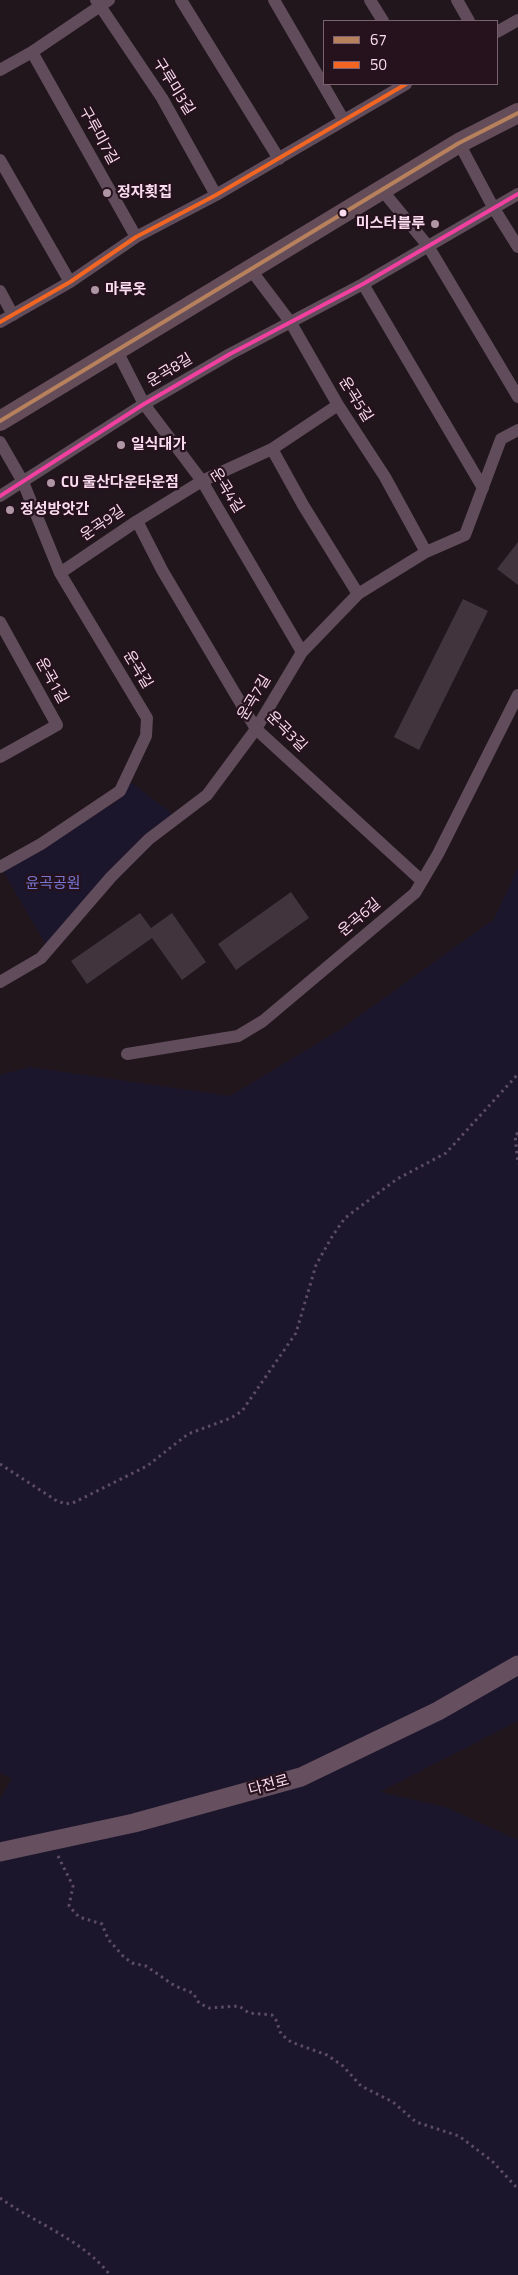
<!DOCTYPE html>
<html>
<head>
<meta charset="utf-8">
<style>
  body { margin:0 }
  #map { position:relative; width:518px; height:2275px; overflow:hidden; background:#21161c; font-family:"Titillium Web",sans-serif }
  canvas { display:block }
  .legend { position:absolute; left:323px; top:20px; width:175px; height:65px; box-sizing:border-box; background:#25121d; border:1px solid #7b6271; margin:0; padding:6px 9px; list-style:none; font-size:15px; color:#fbdbef }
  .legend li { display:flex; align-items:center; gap:10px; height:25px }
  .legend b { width:25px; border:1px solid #7b6271 }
</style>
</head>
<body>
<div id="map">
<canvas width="518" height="2275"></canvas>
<ul class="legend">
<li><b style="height:6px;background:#b6815c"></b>67</li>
<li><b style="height:6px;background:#f26522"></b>50</li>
</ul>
</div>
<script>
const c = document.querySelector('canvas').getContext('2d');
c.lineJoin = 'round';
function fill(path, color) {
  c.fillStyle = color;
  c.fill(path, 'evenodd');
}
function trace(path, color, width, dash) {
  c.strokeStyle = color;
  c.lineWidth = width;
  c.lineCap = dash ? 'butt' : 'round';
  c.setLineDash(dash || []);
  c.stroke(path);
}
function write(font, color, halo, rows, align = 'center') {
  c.font = font + ' "Titillium Web","Noto Sans KR",sans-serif';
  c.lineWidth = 4.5;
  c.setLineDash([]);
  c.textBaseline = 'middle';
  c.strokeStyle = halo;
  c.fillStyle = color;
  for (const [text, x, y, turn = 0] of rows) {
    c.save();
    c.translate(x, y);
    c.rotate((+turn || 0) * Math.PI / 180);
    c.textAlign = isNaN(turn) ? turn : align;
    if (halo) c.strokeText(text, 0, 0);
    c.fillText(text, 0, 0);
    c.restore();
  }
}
const green = new Path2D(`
  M 131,782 L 175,816 L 46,945 L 3,871 L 116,802 Z
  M 518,868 L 518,1721 L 380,1792 L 446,1807 L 518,1840 L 518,2275 L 0,2275 L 0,1799 L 12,1778 L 0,1773 L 0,1075 L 30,1067 L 230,1096 L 341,1029 L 494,919 Z`);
const building = new Path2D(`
  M 518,542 L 518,585 L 497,569 Z
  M 463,599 L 488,611 L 419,750 L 394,737 Z
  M 291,892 L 309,918 L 236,970 L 218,944 Z
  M 140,913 L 151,928 L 172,913 L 206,962 L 182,980 L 152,938 L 87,984 L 71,961 Z`);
const path = new Path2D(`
  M 518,1133 L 515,1135 L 518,1164
  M 0,1464 L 57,1501 L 66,1504 L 75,1502 L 147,1466 L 188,1434 L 231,1418 L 242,1411 L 296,1333 L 316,1265 L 333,1235 L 345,1218 L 397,1179 L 446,1153 L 518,1074
  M 58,1856 L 73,1886 L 69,1906 L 79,1917 L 102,1924 L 108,1939 L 123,1956 L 132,1963 L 146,1966 L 175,1986 L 193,1993 L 199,2003 L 209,2008 L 239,2006 L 249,2013 L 272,2015 L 276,2020 L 281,2034 L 291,2042 L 327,2055 L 343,2066 L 361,2086 L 393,2102 L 416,2122 L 459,2136 L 492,2161 L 518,2189
  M 0,2198 C 35,2223 83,2240 110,2275`);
const minor = new Path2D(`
  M 96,0 L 162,98 L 216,195
  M 181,0 L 279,159
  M 274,0 L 343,119
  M 370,0 L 383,21
  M 457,0 L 469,21
  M 497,32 L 518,20
  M 32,52 L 136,237
  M 0,70 L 32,52 L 109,0
  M 459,143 L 493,207 L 518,247
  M 0,160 L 70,282
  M 382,190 L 428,246 L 518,397
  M 251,270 L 291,323 L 338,405 L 385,477 L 426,552
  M 363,284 L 483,488
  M 0,291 L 13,315
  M 0,322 L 70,282 L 136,237 L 216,195 L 406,84
  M 117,351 L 144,404 L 202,481 L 302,652
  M 0,442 L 23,482 L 60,573 L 147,718 L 146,736 L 120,791 L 41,844 L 0,867
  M 272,449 L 303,505 L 358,594
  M 0,496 L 144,404 L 230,354 L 363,284 L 518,194
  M 137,521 L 162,570 L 256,729 L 422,881
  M 60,573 L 137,521 L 202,481 L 272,449 L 338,405
  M 0,622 L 57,725 L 0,757
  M 0,982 L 41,958 L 111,877 L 149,839 L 207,795 L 256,729 L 302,652 L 358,594 L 426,552 L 465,535 L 501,439 L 518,430
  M 127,1054 L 238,1036 L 263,1021 L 415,893 L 438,854 L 518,695`);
const secondary = new Path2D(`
  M 0,1852 L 134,1823 L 301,1777 L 438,1711 L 518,1665`);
const primary = new Path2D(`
  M 0,421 L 459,143 L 518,113`);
const bus1 = new Path2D(`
  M 0,421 L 459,143 L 518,113`);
const bus2 = new Path2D(`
  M 0,322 L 70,282 L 136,237 L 216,195 L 406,84`);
const bus3 = new Path2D(`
  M 0,496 L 144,404 L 230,354 L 363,284 L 518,194`);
const markers = [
  [107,193,5,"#af96a5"],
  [343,213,4.5,"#fbdbef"],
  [435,224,5,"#af96a5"],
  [95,290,5,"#af96a5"],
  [121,445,5,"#af96a5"],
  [51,483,5,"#af96a5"],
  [10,510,5,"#af96a5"]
];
const streetNames = [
  ["구루미3길",173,87,58],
  ["구루미7길",98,136,61],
  ["운곡8길",170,371,-31],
  ["운곡5길",355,400,58],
  ["운곡4길",226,491,58],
  ["운곡9길",103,524,-34],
  ["운곡길",137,670,59],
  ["운곡1길",51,681,61],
  ["운곡7길",255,698,-59],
  ["운곡3길",286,732,45],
  ["운곡6길",360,918,-40],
  ["다전로",269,1786,-15]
];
const poiNames = [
  ["정자횟집",117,193],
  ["미스터블루",425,224,"right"],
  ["마루옷",105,290],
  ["일식대가",131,445],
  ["CU 울산다운타운점",61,483],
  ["정성방앗간",20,510]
];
const parkNames = [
  ["윤곡공원",53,884]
];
fill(green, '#1c162c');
fill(building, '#42343d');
trace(path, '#5c4d63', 3, [2.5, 4]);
trace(minor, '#604c5a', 12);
trace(secondary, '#66505f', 19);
trace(primary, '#644d58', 20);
trace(bus1, '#b6815c', 4);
trace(bus2, '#f26522', 4);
trace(bus3, '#f240a1', 4);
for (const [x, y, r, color] of markers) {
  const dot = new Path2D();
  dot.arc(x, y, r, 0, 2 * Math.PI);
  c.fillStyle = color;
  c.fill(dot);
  trace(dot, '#25121d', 2);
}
write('15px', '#fbdbef', '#25121d', streetNames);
write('bold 15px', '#fbdbef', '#25121d', poiNames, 'left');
write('15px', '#7677d4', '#25121d', parkNames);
</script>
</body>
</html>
